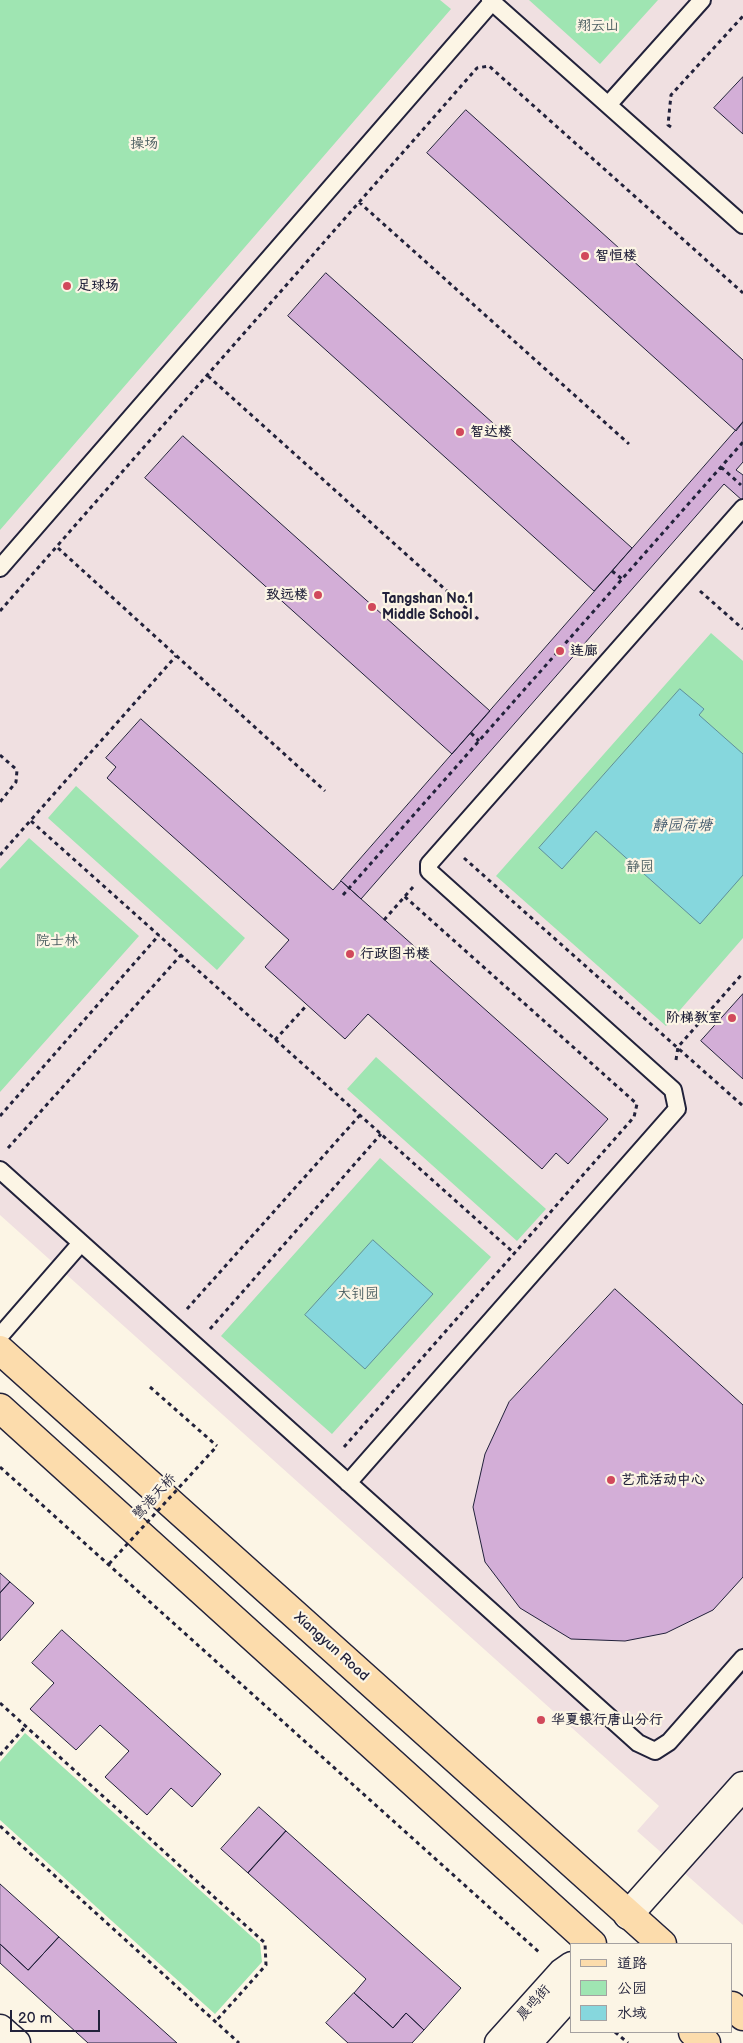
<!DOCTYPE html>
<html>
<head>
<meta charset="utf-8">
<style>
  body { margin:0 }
  #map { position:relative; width:743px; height:2043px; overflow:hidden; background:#fcf5e5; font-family:"Balsamiq Sans","LXGW WenKai TC",sans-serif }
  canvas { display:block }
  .legend { position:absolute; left:570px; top:1943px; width:162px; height:90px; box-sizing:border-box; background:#fcf5e5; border:1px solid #a5a1a1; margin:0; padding:6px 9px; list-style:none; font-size:15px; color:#22223b }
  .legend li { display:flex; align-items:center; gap:10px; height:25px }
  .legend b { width:25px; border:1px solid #a5a1a1 }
  .scale { position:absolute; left:10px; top:2010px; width:90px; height:22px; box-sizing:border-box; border:2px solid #22223b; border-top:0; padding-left:6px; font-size:15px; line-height:18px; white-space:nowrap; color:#22223b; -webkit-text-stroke:4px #fcf5e5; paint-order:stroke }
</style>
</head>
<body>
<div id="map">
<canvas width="743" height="2043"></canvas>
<ul class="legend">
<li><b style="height:6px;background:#fcdcac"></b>道路</li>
<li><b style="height:14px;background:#9fe5b2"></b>公园</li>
<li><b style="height:14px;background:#86d7dd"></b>水域</li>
</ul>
<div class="scale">20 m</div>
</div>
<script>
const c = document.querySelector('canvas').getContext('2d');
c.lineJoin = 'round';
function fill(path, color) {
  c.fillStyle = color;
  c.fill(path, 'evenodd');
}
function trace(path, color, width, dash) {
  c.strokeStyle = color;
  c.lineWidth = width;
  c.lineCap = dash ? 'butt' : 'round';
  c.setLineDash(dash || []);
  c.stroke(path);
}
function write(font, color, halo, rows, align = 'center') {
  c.font = font + ' "Balsamiq Sans","LXGW WenKai TC",sans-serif';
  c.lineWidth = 4.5;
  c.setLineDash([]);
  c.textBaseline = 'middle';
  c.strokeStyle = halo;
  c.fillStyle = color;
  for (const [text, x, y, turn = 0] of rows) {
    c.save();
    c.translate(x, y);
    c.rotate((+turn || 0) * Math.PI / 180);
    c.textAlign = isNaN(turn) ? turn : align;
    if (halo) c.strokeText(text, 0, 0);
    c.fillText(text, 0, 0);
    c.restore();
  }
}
const built = new Path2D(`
  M 0,0 L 743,0 L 743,1925 L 637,1831 L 659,1806 L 0,1215 Z`);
const green = new Path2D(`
  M 0,0 L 440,0 L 451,9 L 0,530 Z
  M 529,0 L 658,0 L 600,64 Z
  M 711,633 L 743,661 L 743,938 L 666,1026 L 496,876 Z
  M 76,786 L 245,938 L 217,970 L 48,818 Z
  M 29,838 L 139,936 L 0,1092 L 0,869 Z
  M 376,1057 L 546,1209 L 517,1241 L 347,1089 Z
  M 380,1158 L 491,1257 L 332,1434 L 221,1336 Z
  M 25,1733 L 260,1944 L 262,1962 L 215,2014 L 0,1820 L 0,1762 Z`);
const water = new Path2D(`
  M 680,689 L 704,709 L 699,715 L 743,754 L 743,875 L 700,924 L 596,831 L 562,869 L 539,848 Z
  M 373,1240 L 433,1294 L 365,1369 L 305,1315 Z`);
const building = new Path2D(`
  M 743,77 L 743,134 L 714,108 Z
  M 466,110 L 743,360 L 743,422 L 736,431 L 427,153 Z
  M 326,273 L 632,548 L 594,591 L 288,316 Z
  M 743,422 L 743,462 L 736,470 L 743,475 L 743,501 L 724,484 L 361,899 L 341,881 Z
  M 183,436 L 490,711 L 452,754 L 145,478 Z
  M 141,719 L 333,890 L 341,881 L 608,1119 L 568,1164 L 556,1153 L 542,1169 L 368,1014 L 345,1039 L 265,967 L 289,940 L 107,778 L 116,767 L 106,758 Z
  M 743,994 L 743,1079 L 701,1041 Z
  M 615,1289 L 743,1405 L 743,1577 L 713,1610 L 666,1633 L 625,1641 L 571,1639 L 520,1608 L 485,1562 L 473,1507 L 485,1454 L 509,1402 Z
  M 0,1573 L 10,1582 L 0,1593 Z
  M 10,1582 L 34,1603 L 0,1641 L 0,1593 Z
  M 62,1630 L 221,1774 L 192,1807 L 171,1788 L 147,1815 L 105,1777 L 129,1751 L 100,1725 L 76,1750 L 30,1709 L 54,1683 L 32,1663 Z
  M 259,1807 L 286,1831 L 248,1873 L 221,1849 Z
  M 286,1831 L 461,1988 L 424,2030 L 406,2013 L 393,2028 L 354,1993 L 366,1979 L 248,1873 Z
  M 0,1884 L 59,1937 L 28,1970 L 0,1944 Z
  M 59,1937 L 177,2043 L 88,2043 L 0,1963 L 0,1944 L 28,1970 Z
  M 354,1993 L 393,2028 L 406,2013 L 424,2030 L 412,2043 L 348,2043 L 326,2023 Z`);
const path = new Path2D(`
  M 671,127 L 668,125 L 671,95 L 743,16
  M 359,202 L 629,444
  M 208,376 L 478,619
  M 721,467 L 741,485
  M 58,548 L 325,791
  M 612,571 L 622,579
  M 700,591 L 743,629
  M 0,611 L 477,68 L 489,66 L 743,293
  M 471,733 L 479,741
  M 0,755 L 17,770 L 16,782 L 0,802
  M 31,821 L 514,1253
  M 0,855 L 176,656
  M 464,858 L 743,1106
  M 343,895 L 743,442
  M 384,920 L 413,887
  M 275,1040 L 307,1005
  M 676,1060 L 678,1047 L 743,973
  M 0,1116 L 159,935
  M 8,1148 L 181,955
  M 187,1309 L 360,1115
  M 210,1329 L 381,1134
  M 150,1387 L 217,1446
  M 344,1447 L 634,1117 L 637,1104 L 404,896
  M 0,1467 L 540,1953
  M 0,1703 L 265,1943 L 266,1965 L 216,2021
  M 0,1755 L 26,1726
  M 0,1826 L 239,2043
  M 615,2032 L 628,2043`);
const service = new Path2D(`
  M 490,0 L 743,225
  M 608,105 L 702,0
  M 0,568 L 492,2
  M 0,1170 L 638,1743 L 655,1751 L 669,1742 L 743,1658
  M 0,1336 L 81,1243
  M 348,1483 L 677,1109 L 673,1090 L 429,871 L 429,864 L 743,508`);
const minor = new Path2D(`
  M 628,1915 L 743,1786
  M 0,2029 L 16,2043
  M 499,2043 L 562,1973 L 572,1966
  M 527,2043 L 572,1993`);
const primary = new Path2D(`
  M 0,1350 L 662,1944
  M 0,1408 L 592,1944
  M 732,2006 L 743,2016
  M 693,2032 L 706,2043`);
const pathBridge = new Path2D(`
  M 109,1564 L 217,1446`);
const markers = [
  [585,256,5,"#d1495b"],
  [67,286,5,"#d1495b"],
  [460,432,5,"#d1495b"],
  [318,595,5,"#d1495b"],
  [372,607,5,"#d1495b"],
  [560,651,5,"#d1495b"],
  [350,954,5,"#d1495b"],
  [732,1018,5,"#d1495b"],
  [611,1480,5,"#d1495b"],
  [541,1720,5,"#d1495b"]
];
const parkNames = [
  ["翔云山",598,26],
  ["操场",144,144],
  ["静园",640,867],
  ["院士林",57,941],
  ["大钊园",358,1294]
];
const poiNames = [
  ["智恒楼",595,256],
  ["足球场",77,286],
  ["智达楼",470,432],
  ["致远楼",308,595,"right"],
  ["Tangshan No.1",382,599],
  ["Middle School",382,615],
  ["连廊",570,651],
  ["行政图书楼",360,954],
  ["阶梯教室",722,1018,"right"],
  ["艺术活动中心",621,1480],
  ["华夏银行唐山分行",551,1720]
];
const streetNames = [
  ["鹭港天桥",155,1497,-48],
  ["Xiangyun Road",331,1647,42],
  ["晨鸣街",534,2003,-48]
];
const waterNames = [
  ["静园荷塘",682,826]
];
fill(built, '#f0e0e1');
fill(green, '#9fe5b2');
fill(water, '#86d7dd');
trace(water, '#5e8f9c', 1);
fill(building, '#d3aed7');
trace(building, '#22223b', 1);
trace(service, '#22223b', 20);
trace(minor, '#22223b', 31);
trace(primary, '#22223b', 31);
trace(path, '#22223b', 3, [4, 4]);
trace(service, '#fcf5e5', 16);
trace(minor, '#fcf5e5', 28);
trace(primary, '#fcdcac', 28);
trace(pathBridge, '#22223b', 3, [4, 4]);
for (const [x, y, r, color] of markers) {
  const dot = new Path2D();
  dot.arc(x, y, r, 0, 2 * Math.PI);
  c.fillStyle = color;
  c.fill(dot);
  trace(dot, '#fcf5e5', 2);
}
write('14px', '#485c5f', '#fcf5e5', parkNames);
write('bold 14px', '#22223b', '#fcf5e5', poiNames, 'left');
write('14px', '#22223b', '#fcf5e5', streetNames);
write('italic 15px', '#40586c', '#fcf5e5', waterNames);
</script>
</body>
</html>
